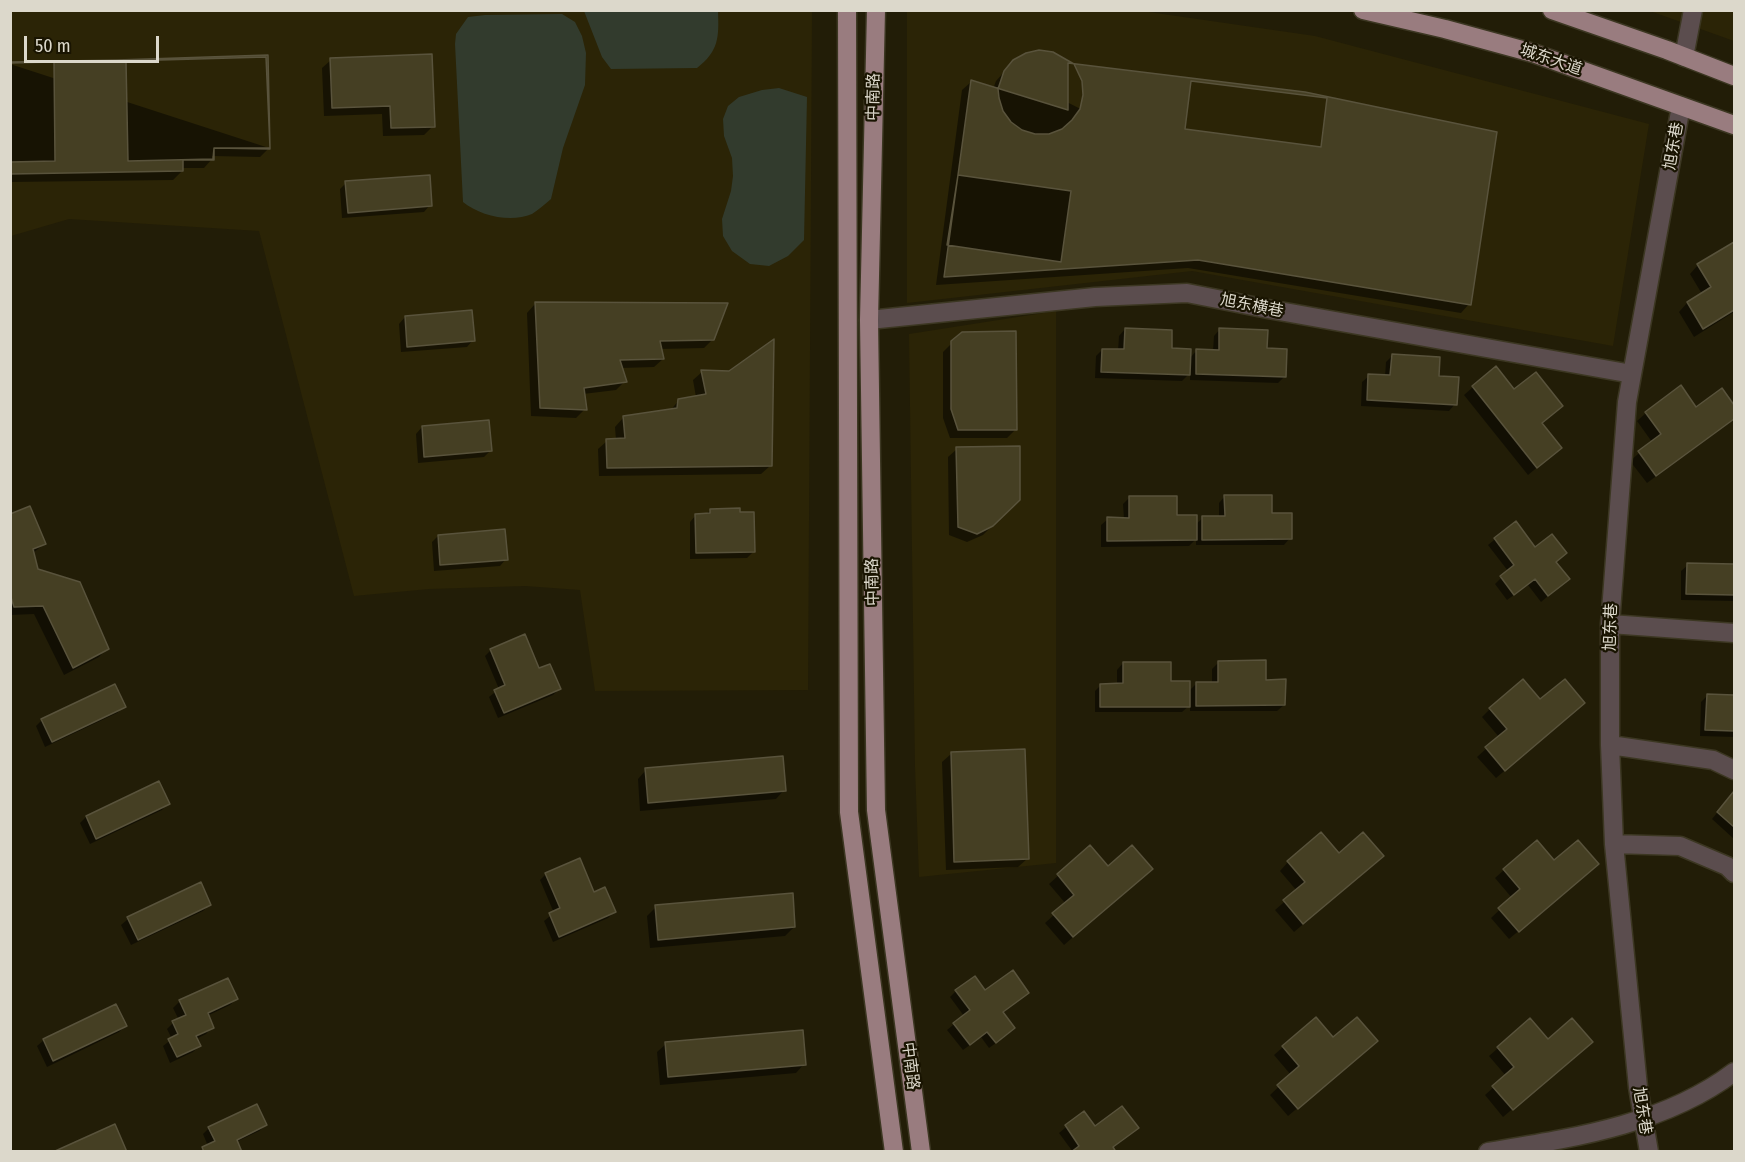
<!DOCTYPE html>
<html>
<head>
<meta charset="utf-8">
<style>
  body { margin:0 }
  #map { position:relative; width:1745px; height:1162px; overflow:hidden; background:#221d07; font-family:"Fira Sans Condensed",sans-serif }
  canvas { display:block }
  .frame { position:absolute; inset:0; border:12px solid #dcd8cb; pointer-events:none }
  .scale { position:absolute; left:24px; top:36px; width:135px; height:27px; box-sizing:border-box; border:3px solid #dcd8cb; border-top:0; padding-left:8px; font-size:18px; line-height:21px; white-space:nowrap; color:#dcd8cb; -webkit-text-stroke:4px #191401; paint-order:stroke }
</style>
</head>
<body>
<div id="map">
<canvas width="1745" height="1162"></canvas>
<div class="frame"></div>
<div class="scale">50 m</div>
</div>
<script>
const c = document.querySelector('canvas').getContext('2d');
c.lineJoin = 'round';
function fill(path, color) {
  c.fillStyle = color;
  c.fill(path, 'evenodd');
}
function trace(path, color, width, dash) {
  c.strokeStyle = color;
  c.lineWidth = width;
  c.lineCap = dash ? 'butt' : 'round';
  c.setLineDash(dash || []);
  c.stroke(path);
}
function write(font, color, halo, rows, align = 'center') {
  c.font = font + ' "Fira Sans Condensed","Noto Sans SC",sans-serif';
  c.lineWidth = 4.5;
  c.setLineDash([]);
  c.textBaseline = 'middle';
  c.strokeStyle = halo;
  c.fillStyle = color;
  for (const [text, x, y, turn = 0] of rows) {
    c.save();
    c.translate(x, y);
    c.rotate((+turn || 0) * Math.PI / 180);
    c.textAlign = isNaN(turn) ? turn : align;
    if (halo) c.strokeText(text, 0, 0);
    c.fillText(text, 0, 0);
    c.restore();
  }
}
const built = new Path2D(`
  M 11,11 L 812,11 L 808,690 L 595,691 L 580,590 L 525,586 L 429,589 L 354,596 L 259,231 L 69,219 L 11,236 Z
  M 907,11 L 1142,11 L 1315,36 L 1649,124 L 1613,346 L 1192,271 L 907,303 Z
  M 1650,11 L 1734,11 L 1734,41 Z
  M 1056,311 L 1056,863 L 919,877 L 915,767 L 909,334 Z`);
const green = new Path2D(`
  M 584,11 L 718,11 C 719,37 719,51 697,68 L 611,69 L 602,57 Z
  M 562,14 L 575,22 L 582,36 L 586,53 L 585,85 L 563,148 L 551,199 C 545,204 538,210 532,214 C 511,223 480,216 463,202 L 455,44 L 456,34 L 468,17 L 485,15 Z
  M 779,88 L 807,97 L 804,240 L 788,256 L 769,266 L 750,264 L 732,251 L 723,236 L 722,219 L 731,191 L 733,176 L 732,158 L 724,136 L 723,119 L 728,106 L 739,97 L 762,90 Z`);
const shadow = new Path2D(`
  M 331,60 L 433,126 L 424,135 L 383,136 L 382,114 L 324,116 L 322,68 Z
  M 10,64 L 269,148 L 260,157 L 212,156 L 212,159 L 204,168 L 182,168 L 182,171 L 173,180 L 10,182 Z
  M 1005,71 L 1469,304 L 1461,313 L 1188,268 L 936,285 L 962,90 L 971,82 L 993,89 L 996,81 Z
  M 346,183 L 430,205 L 424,212 L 342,218 L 340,189 Z
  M 1734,243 L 1734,312 L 1694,337 L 1679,312 L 1687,303 L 1702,294 L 1690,274 L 1698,265 Z
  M 535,304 L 713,339 L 704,348 L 660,349 L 663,359 L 654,367 L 621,368 L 625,381 L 616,390 L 583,394 L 585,409 L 576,418 L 531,416 L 527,313 Z
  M 405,317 L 473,340 L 467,347 L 401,352 L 399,324 Z
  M 1125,329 L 1190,358 L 1197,350 L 1213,351 L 1214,336 L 1220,329 L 1266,350 L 1284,377 L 1278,383 L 1190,380 L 1190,373 L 1182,381 L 1095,378 L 1096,356 L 1102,350 L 1118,351 L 1119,336 Z
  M 952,343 L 1016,429 L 1007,438 L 950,438 L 943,418 L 943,352 Z
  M 1392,356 L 1437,377 L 1455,404 L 1449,411 L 1361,406 L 1362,382 L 1369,376 L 1385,377 L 1386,362 Z
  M 702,372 L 770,466 L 761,474 L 599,476 L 598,449 L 607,441 L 616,440 L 615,427 L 623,418 L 670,411 L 679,400 L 696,397 L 693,380 Z
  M 1473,387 L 1514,391 L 1561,406 L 1541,424 L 1551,456 L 1528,475 L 1464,395 Z
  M 1722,390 L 1734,407 L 1734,418 L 1647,483 L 1630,461 L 1652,442 L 1637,421 L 1646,413 L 1696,409 Z
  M 422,427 L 490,451 L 484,457 L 418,463 L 416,434 Z
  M 957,449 L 1019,499 L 983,535 L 967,542 L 949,535 L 948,457 Z
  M 1225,496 L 1271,515 L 1290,538 L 1284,545 L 1196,545 L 1196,539 L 1189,546 L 1101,547 L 1101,525 L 1108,519 L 1124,519 L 1123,504 L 1130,497 L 1195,525 L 1203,518 L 1219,518 L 1219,503 Z
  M 710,510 L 738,514 L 753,552 L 747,558 L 690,559 L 690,522 L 696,515 L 706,515 Z
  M 10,515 L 44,544 L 33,553 L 37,571 L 107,648 L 99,657 L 64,675 L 34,614 L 10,615 Z
  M 1515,523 L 1535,549 L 1555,562 L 1561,585 L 1541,602 L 1528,585 L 1507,600 L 1495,584 L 1508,571 L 1488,545 Z
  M 438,536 L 506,559 L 500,566 L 434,571 L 432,542 Z
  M 1688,565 L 1734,566 L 1734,601 L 1681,600 L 1681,571 Z
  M 491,650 L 538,670 L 559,689 L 553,695 L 498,718 L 489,697 L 499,689 L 485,656 Z
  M 1219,662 L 1264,681 L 1284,705 L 1277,711 L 1190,711 L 1190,705 L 1182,712 L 1095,712 L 1095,691 L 1101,685 L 1117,685 L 1117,670 L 1123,663 L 1189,691 L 1196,684 L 1212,684 L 1212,669 Z
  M 1708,695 L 1734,697 L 1734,737 L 1700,736 L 1701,702 Z
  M 1540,702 L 1575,711 L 1496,778 L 1477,757 L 1499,737 L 1482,717 L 1490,709 Z
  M 124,706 L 117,713 L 45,747 L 36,726 L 42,720 Z
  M 951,754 L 1027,859 L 1018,867 L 946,870 L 942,762 Z
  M 646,770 L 784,790 L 776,799 L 640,811 L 638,779 Z
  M 159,783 L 168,803 L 162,810 L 90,844 L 80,823 L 86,817 Z
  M 1734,792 L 1734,839 L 1712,819 Z
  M 1090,847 L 1108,868 L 1142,877 L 1064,945 L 1045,923 L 1066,904 L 1049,884 Z
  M 1338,855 L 1373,865 L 1294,932 L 1275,910 L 1297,891 L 1280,871 L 1288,862 Z
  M 1554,863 L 1589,872 L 1509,939 L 1491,918 L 1512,898 L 1495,878 L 1504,870 Z
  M 546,874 L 593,894 L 614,912 L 608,918 L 553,942 L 544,921 L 554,913 L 540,880 Z
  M 200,884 L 209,905 L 203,911 L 131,945 L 121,925 L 128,919 Z
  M 656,907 L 794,927 L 785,936 L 650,948 L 647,916 Z
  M 956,991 L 1027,992 L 1002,1013 L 1013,1028 L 1007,1035 L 989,1048 L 981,1037 L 963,1050 L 947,1030 L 964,1016 L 950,997 Z
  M 236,999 L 230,1005 L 207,1016 L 212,1027 L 206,1034 L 196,1039 L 199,1046 L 193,1052 L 170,1063 L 163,1046 L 172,1039 L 167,1029 L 173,1023 L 179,1020 L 173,1008 L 180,1001 Z
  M 1530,1020 L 1548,1041 L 1582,1050 L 1503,1117 L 1485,1095 L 1506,1076 L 1489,1056 Z
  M 125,1026 L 119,1032 L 47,1067 L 37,1046 L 44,1040 Z
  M 1333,1040 L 1368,1049 L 1288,1116 L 1270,1095 L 1291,1075 L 1274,1055 L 1283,1047 Z
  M 666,1044 L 804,1064 L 796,1073 L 660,1085 L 657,1052 Z
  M 1122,1108 L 1073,1152 L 1059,1133 L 1083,1113 L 1094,1128 Z
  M 266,1125 L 259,1131 L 236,1142 L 241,1152 L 200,1152 L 208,1146 L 203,1134 L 209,1128 Z`);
const building = new Path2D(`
  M 1039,50 L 1053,52 L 1074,64 L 1082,81 L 1083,95 L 1080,109 L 1072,120 L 1062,129 L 1049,134 L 1035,134 L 1022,130 L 1011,122 L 1003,111 L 999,98 L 998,89 L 1004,71 L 1013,60 L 1026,53 Z
  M 432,54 L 435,127 L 391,128 L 390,106 L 332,108 L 330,58 Z
  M 268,55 L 270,149 L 214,148 L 214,160 L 183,160 L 183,171 L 10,174 L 10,62 L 117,60 Z
  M 266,57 L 270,148 L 214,148 L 213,159 L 128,161 L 126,61 Z
  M 54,62 L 55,161 L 10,162 L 10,63 Z
  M 1068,63 L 1305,92 L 1497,132 L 1471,305 L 1198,260 L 944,277 L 971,80 L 1068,110 Z
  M 1191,81 L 1327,98 L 1321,147 L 1185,129 Z
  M 430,175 L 432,206 L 348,213 L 345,181 Z
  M 958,175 L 1071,191 L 1061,262 L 947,245 Z
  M 1734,242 L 1734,310 L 1703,329 L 1687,302 L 1711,287 L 1697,264 Z
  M 535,302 L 728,303 L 714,340 L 660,341 L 664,359 L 620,360 L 627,382 L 584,388 L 587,410 L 540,408 Z
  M 472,310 L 475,341 L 407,347 L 405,316 Z
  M 1125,328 L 1172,330 L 1172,348 L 1191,349 L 1190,375 L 1101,372 L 1102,349 L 1124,349 Z
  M 1219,328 L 1268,330 L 1267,348 L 1287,349 L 1286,377 L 1196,374 L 1196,349 L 1219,350 Z
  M 1016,331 L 1017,430 L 958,430 L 951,409 L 951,341 L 962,332 Z
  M 774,339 L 772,466 L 607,468 L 606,439 L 625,438 L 623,416 L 677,408 L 678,399 L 706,394 L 701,370 L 729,371 Z
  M 1392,354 L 1440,357 L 1439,376 L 1459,377 L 1457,405 L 1367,400 L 1368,374 L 1390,375 Z
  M 1496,366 L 1514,389 L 1536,372 L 1563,406 L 1542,423 L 1562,448 L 1537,468 L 1472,386 Z
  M 1681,385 L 1696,407 L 1722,388 L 1734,405 L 1734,419 L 1656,476 L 1638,451 L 1661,434 L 1645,412 Z
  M 489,420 L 492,451 L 424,457 L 422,426 Z
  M 1020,446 L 1020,500 L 993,526 L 977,534 L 958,527 L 956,447 Z
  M 1224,495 L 1272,495 L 1272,513 L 1292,513 L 1292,539 L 1202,540 L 1202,516 L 1225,516 Z
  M 1129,496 L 1177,496 L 1177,515 L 1197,515 L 1197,540 L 1107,541 L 1107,517 L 1129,518 Z
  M 30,506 L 46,544 L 33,549 L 38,569 L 80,582 L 109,649 L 73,668 L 43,606 L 14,607 L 10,594 L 10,514 Z
  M 740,508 L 740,512 L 754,512 L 755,552 L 696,553 L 695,514 L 710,513 L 710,509 Z
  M 1516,521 L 1535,547 L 1552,534 L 1567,553 L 1556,562 L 1570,579 L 1548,596 L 1535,579 L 1514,595 L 1500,576 L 1514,565 L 1494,538 Z
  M 505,529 L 508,560 L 440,565 L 438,535 Z
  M 1687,563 L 1734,564 L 1734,595 L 1686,594 Z
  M 525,634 L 539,668 L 550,664 L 561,689 L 504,713 L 494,690 L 505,685 L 490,649 Z
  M 1266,660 L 1266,680 L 1286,679 L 1285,705 L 1196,706 L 1196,682 L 1218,682 L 1218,661 Z
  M 1123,662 L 1171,662 L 1171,681 L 1190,681 L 1190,707 L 1100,707 L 1100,684 L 1123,683 Z
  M 1523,679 L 1540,699 L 1565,679 L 1585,703 L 1505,771 L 1485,747 L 1507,729 L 1489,708 Z
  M 115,684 L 126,707 L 52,742 L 41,719 Z
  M 1707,694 L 1734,695 L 1734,731 L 1705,730 Z
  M 1025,749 L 1029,859 L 954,862 L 951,752 Z
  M 783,756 L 786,791 L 648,803 L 645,768 Z
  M 159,781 L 170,804 L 96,839 L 86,816 Z
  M 1734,791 L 1734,827 L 1717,812 Z
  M 1321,832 L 1339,853 L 1363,832 L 1384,856 L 1303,924 L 1283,900 L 1305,882 L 1287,861 Z
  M 1537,840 L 1554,860 L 1578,840 L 1599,864 L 1519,932 L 1498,908 L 1520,889 L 1503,869 Z
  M 1090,845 L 1108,866 L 1132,845 L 1153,869 L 1073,937 L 1052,913 L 1074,895 L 1057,874 Z
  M 580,858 L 594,892 L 605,887 L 616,912 L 559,937 L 549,913 L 560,908 L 545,873 Z
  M 201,882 L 211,905 L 138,940 L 127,917 Z
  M 793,893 L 795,927 L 658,940 L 655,905 Z
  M 1013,970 L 1029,993 L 1003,1012 L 1015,1028 L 996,1043 L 987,1032 L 970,1045 L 953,1023 L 970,1010 L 955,990 L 975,976 L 985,990 Z
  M 228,978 L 238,999 L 208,1013 L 214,1028 L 196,1036 L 201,1046 L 177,1057 L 168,1039 L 178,1034 L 172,1021 L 186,1015 L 179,1000 Z
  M 116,1004 L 127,1026 L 53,1061 L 43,1039 Z
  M 1316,1017 L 1333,1037 L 1357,1017 L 1378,1041 L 1298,1109 L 1277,1085 L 1299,1066 L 1282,1046 Z
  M 1530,1018 L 1548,1039 L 1572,1018 L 1593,1042 L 1513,1110 L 1492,1086 L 1514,1067 L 1497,1047 Z
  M 803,1030 L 806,1065 L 668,1077 L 665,1042 Z
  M 257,1104 L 267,1125 L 237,1140 L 242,1152 L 204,1152 L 202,1147 L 215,1141 L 208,1127 Z
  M 1122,1106 L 1139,1128 L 1113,1147 L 1116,1152 L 1071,1152 L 1079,1146 L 1065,1125 L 1084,1111 L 1095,1126 Z
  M 115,1124 L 127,1152 L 53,1152 Z`);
const minor = new Path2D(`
  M 1684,57 L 1693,10
  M 869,320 L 1095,297 L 1187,293 L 1268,309 L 1632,374
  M 1610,624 L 1734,633
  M 1610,745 L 1713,760 L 1734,770
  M 1614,844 L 1680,846 L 1727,866 L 1734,873
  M 1488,1152 C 1572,1138 1664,1125 1734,1072
  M 1649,1152 L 1638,1087 L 1614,844 L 1610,745 L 1610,624 L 1627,402 L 1681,106`);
const major = new Path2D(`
  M 847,10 L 849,812 L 894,1152
  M 876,10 L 869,320 L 876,810 L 921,1152
  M 1363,10 L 1445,29 L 1533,53 L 1734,125
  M 1552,10 L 1667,50 L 1734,76`);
const streetNames = [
  ["城东大道",1551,60,19],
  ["中南路",874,97,-89],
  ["旭东巷",1674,146,-80],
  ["旭东横巷",1252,306,11],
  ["中南路",873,582,-91],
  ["旭东巷",1611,627,-88],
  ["中南路",910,1066,83],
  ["旭东巷",1642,1111,81]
];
fill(built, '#2b2406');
fill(green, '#323b2d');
fill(shadow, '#0007');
fill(building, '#453f23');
trace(building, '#59533c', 1.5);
trace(minor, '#3c3722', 21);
trace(major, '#3c3722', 21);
trace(minor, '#5b4d4e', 18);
trace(major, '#997c7f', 18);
write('16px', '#dcd8cb', '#191401', streetNames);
</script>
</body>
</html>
